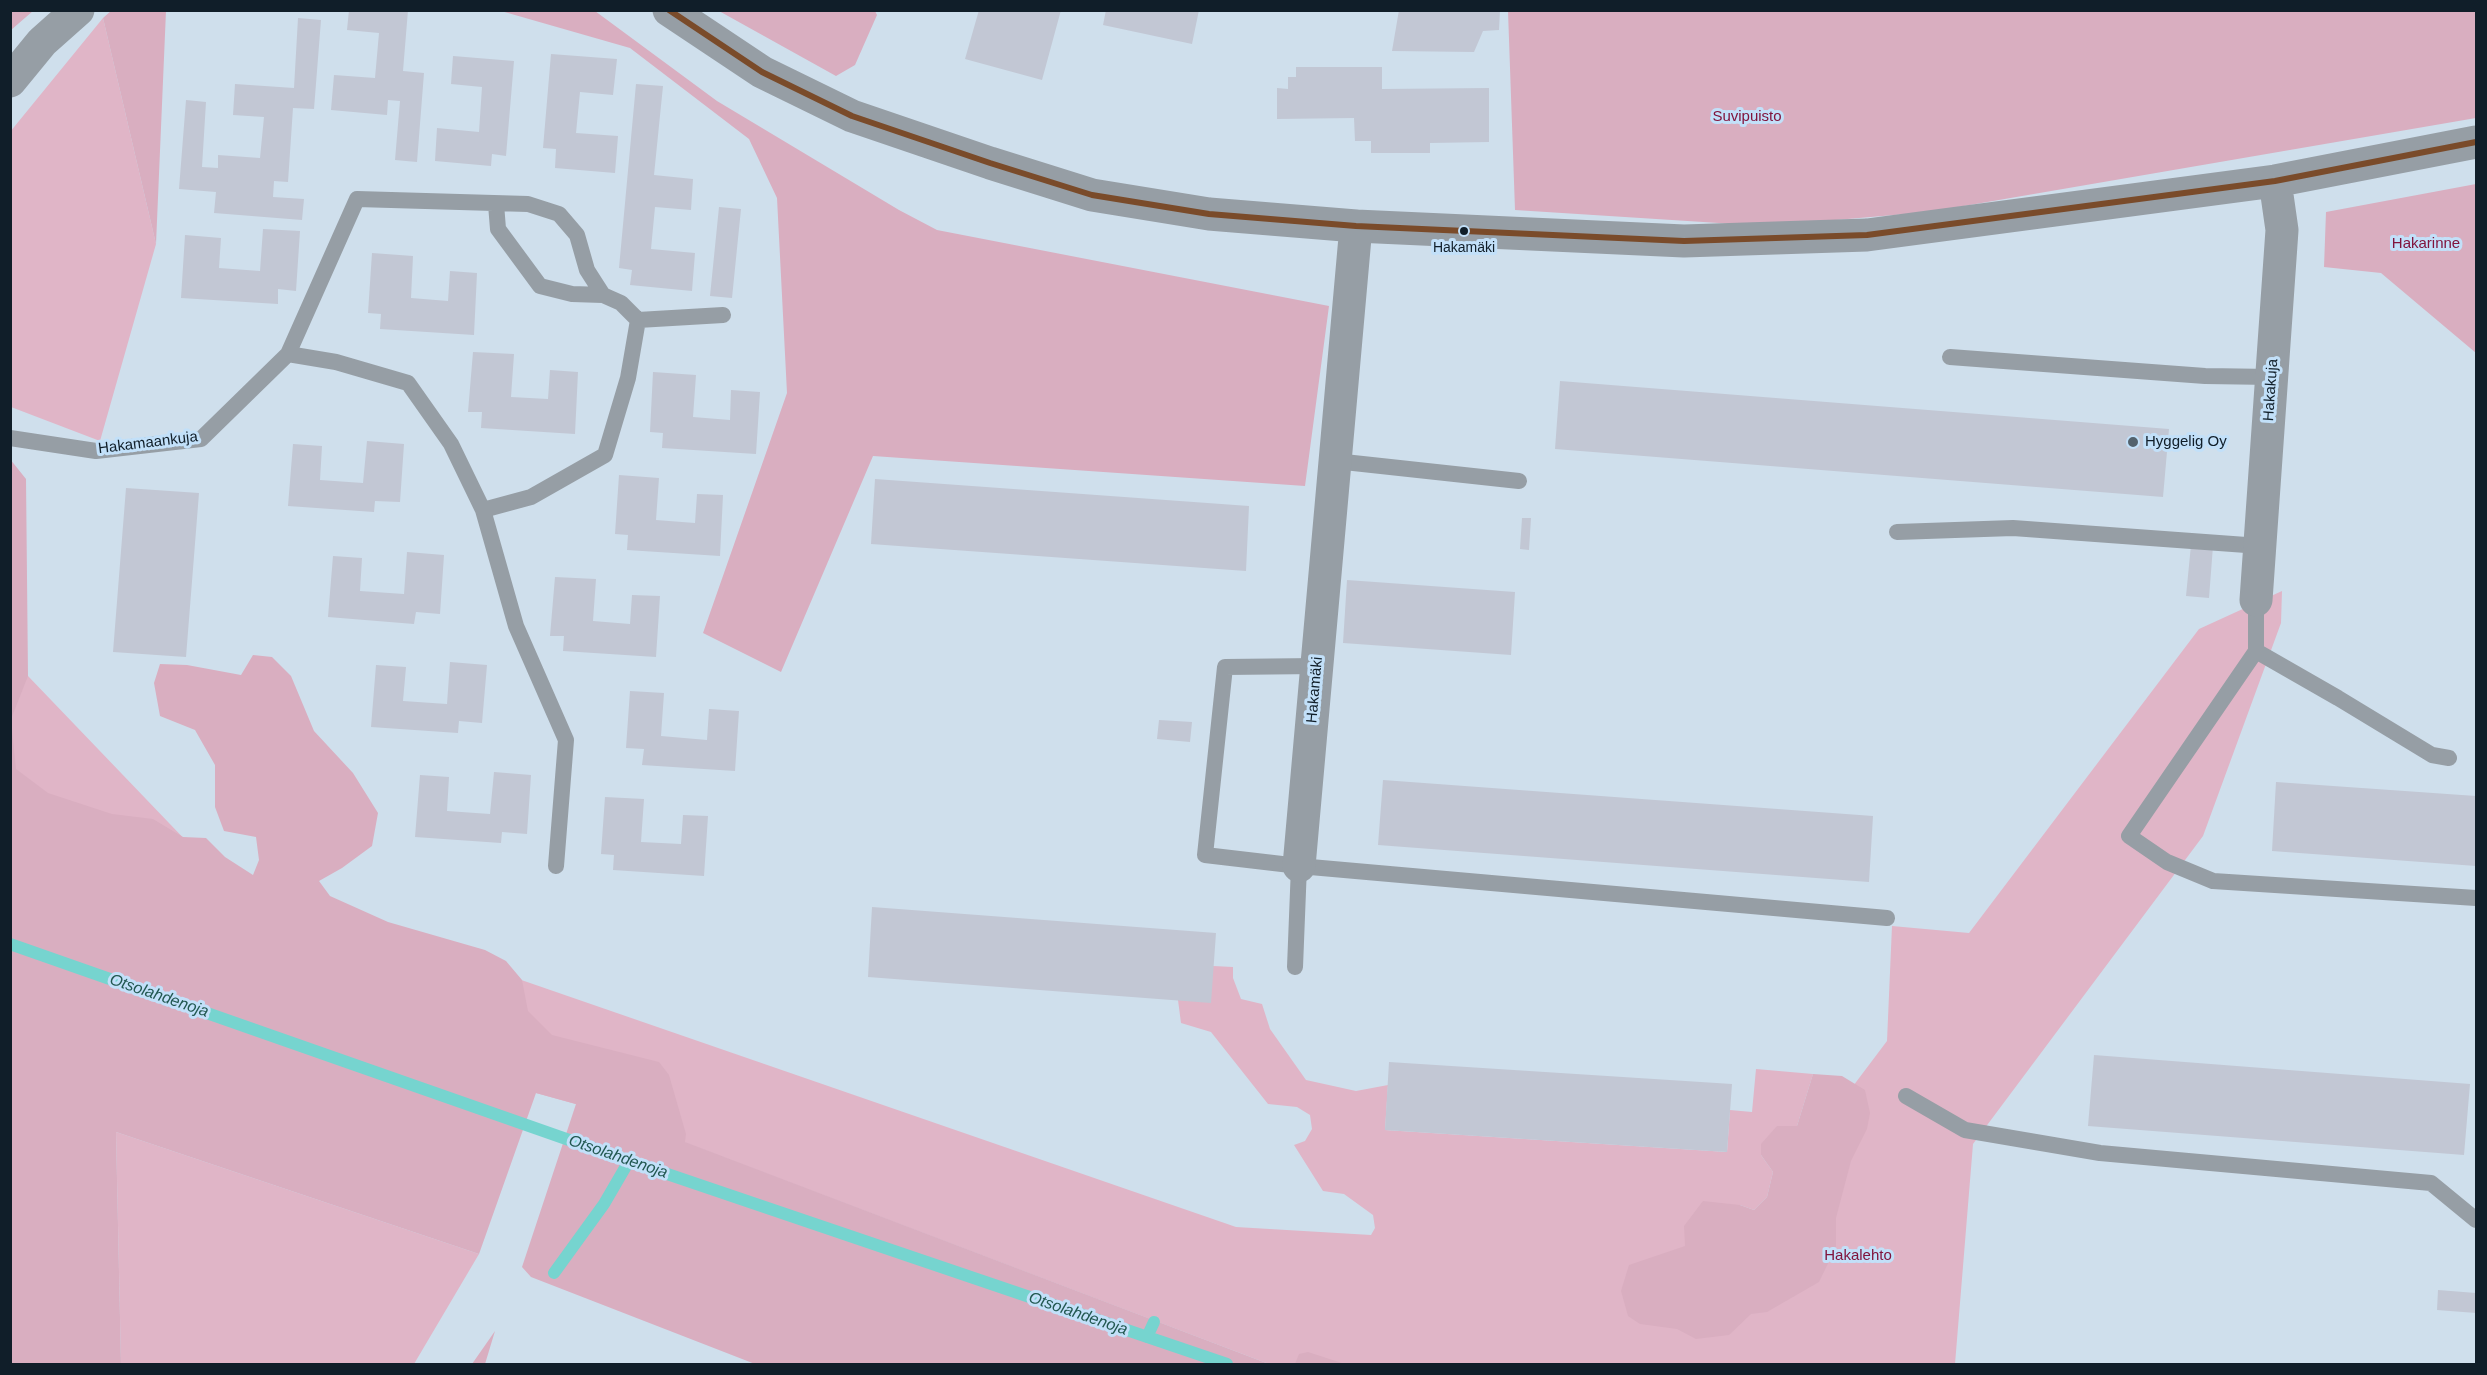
<!DOCTYPE html>
<html>
<head>
<meta charset="utf-8">
<style>
  body { margin:0 }
  #map { position:relative; width:2487px; height:1375px; overflow:hidden; background:#cfdfec; font-family:Arial,sans-serif }
  canvas { display:block }
  .frame { position:absolute; inset:0; border:12px solid #101e29; pointer-events:none }
</style>
</head>
<body>
<div id="map">
<canvas width="2487" height="1375"></canvas>
<div class="frame"></div>
</div>
<script>
const c = document.querySelector('canvas').getContext('2d');
c.lineJoin = 'round';
function fill(path, color) {
  c.fillStyle = color;
  c.fill(path, 'evenodd');
}
function trace(path, color, width, dash) {
  c.strokeStyle = color;
  c.lineWidth = width;
  c.lineCap = dash ? 'butt' : 'round';
  c.setLineDash(dash || []);
  c.stroke(path);
}
function write(font, color, halo, rows, align = 'center') {
  c.font = font + ' Arial,sans-serif';
  c.lineWidth = 6;
  c.setLineDash([]);
  c.textBaseline = 'middle';
  c.strokeStyle = halo;
  c.fillStyle = color;
  for (const [text, x, y, turn = 0] of rows) {
    c.save();
    c.translate(x, y);
    c.rotate((+turn || 0) * Math.PI / 180);
    c.textAlign = isNaN(turn) ? turn : align;
    if (halo) c.strokeText(text, 0, 0);
    c.fillText(text, 0, 0);
    c.restore();
  }
}
const green = new Path2D(`
  M 103,18 L 156,244 L 100,441 L 11,407 L 10,132 Z
  M 2282,591 L 2281,623 L 2203,836 L 1973,1144 L 1955,1364 L 1269,1364 L 604,1112 L 536,1093 L 11,917 L 11,673 L 28,676 L 216,872 L 504,974 L 1236,1227 L 1371,1235 L 1375,1228 L 1373,1215 L 1344,1194 L 1323,1191 L 1294,1145 L 1305,1141 L 1312,1129 L 1310,1115 L 1297,1107 L 1268,1104 L 1211,1032 L 1181,1023 L 1178,1000 L 1213,966 L 1233,967 L 1233,978 L 1241,999 L 1262,1004 L 1270,1029 L 1306,1080 L 1356,1091 L 1388,1085 L 1385,1130 L 1727,1152 L 1730,1110 L 1752,1112 L 1756,1069 L 1813,1074 L 1797,1126 L 1761,1155 L 1773,1172 L 1767,1197 L 1754,1210 L 1740,1205 L 1725,1256 L 1887,1041 L 1892,926 L 1969,933 L 2199,629 Z
  M 116,1132 L 479,1254 L 414,1364 L 121,1364 Z`);
const forest = new Path2D(`
  M 11,10 L 33,10 L 33,11 L 11,30 Z
  M 112,10 L 166,11 L 156,244 L 103,18 Z
  M 501,11 L 595,11 L 717,101 L 899,210 L 937,230 L 1329,306 L 1305,486 L 873,456 L 781,672 L 703,633 L 787,393 L 777,198 L 749,139 L 630,48 Z
  M 875,11 L 877,15 L 855,65 L 836,76 L 719,11 Z
  M 1508,11 L 2476,11 L 2476,118 L 1929,212 L 1766,226 L 1515,210 Z
  M 2476,184 L 2476,353 L 2381,273 L 2324,267 L 2326,212 Z
  M 10,459 L 26,479 L 28,676 L 11,719 L 16,769 L 48,793 L 112,814 L 153,819 L 183,837 L 206,838 L 225,857 L 253,875 L 259,860 L 256,837 L 224,831 L 215,807 L 215,765 L 195,730 L 160,716 L 154,683 L 160,664 L 187,665 L 241,675 L 253,655 L 272,657 L 291,676 L 314,731 L 353,773 L 378,813 L 372,846 L 342,868 L 319,881 L 330,896 L 388,922 L 485,950 L 506,961 L 522,980 L 528,1011 L 552,1035 L 659,1062 L 669,1075 L 686,1134 L 685,1142 L 1269,1364 L 755,1364 L 531,1277 L 522,1267 L 576,1104 L 536,1093 L 479,1254 L 116,1132 L 121,1364 L 11,1364 Z
  M 1813,1074 L 1842,1076 L 1865,1090 L 1870,1113 L 1867,1129 L 1851,1161 L 1836,1218 L 1836,1247 L 1819,1282 L 1767,1312 L 1751,1314 L 1729,1335 L 1696,1339 L 1677,1329 L 1640,1324 L 1628,1316 L 1621,1291 L 1629,1265 L 1685,1246 L 1684,1226 L 1703,1201 L 1740,1205 L 1754,1210 L 1767,1197 L 1773,1172 L 1761,1155 L 1761,1144 L 1777,1126 L 1797,1126 Z
  M 495,1331 L 485,1364 L 472,1364 Z
  M 1308,1352 L 1345,1364 L 1295,1364 L 1299,1354 Z`);
const stream = new Path2D(`
  M 10,944 L 629,1161 L 1227,1364
  M 554,1273 L 604,1204 L 629,1161
  M 1147,1337 L 1154,1322`);
const building = new Path2D(`
  M 349,10 L 408,10 L 403,71 L 424,73 L 417,162 L 395,160 L 400,101 L 388,100 L 387,115 L 331,110 L 334,75 L 375,78 L 379,33 L 347,30 Z
  M 979,10 L 1061,10 L 1042,80 L 965,59 Z
  M 1106,10 L 1199,10 L 1192,44 L 1103,25 Z
  M 1399,10 L 1500,10 L 1499,30 L 1483,31 L 1474,52 L 1392,51 Z
  M 298,18 L 321,20 L 314,109 L 293,108 L 288,182 L 274,181 L 273,197 L 304,199 L 302,220 L 214,213 L 216,192 L 179,189 L 186,100 L 206,102 L 202,167 L 218,168 L 218,155 L 260,158 L 264,117 L 233,115 L 235,84 L 294,88 Z
  M 551,54 L 617,59 L 613,95 L 580,92 L 576,133 L 618,136 L 615,173 L 555,168 L 556,149 L 543,148 Z
  M 453,56 L 514,61 L 506,156 L 492,154 L 491,166 L 435,161 L 437,128 L 479,132 L 482,87 L 451,84 Z
  M 1296,67 L 1382,67 L 1382,89 L 1489,88 L 1489,142 L 1430,143 L 1430,153 L 1371,153 L 1371,141 L 1355,141 L 1354,118 L 1277,119 L 1277,88 L 1288,89 L 1288,77 L 1296,77 Z
  M 636,84 L 663,86 L 654,175 L 693,179 L 691,210 L 655,207 L 651,249 L 695,253 L 692,291 L 630,285 L 632,270 L 619,268 Z
  M 719,207 L 741,209 L 732,298 L 710,296 Z
  M 263,229 L 300,231 L 296,291 L 278,289 L 278,304 L 181,298 L 185,235 L 221,238 L 219,268 L 260,271 Z
  M 372,253 L 413,256 L 411,298 L 448,301 L 450,271 L 477,273 L 474,335 L 380,329 L 381,314 L 368,313 Z
  M 473,352 L 514,354 L 511,397 L 548,399 L 550,370 L 578,372 L 575,434 L 481,428 L 482,412 L 468,412 Z
  M 653,372 L 696,375 L 693,417 L 730,420 L 731,390 L 760,392 L 756,454 L 662,448 L 663,433 L 650,432 Z
  M 1560,381 L 2169,429 L 2163,497 L 1555,449 Z
  M 367,441 L 404,444 L 400,502 L 375,501 L 374,512 L 288,506 L 293,444 L 322,446 L 320,480 L 363,483 Z
  M 619,475 L 659,478 L 656,520 L 695,523 L 697,494 L 723,495 L 720,556 L 627,550 L 628,535 L 615,534 Z
  M 875,479 L 1249,506 L 1246,571 L 871,544 Z
  M 126,488 L 199,493 L 186,657 L 113,652 Z
  M 1522,518 L 1531,518 L 1529,550 L 1520,549 Z
  M 2191,545 L 2213,546 L 2209,598 L 2186,596 Z
  M 407,552 L 444,555 L 440,614 L 416,612 L 414,624 L 328,617 L 333,556 L 362,558 L 360,591 L 404,594 Z
  M 555,577 L 596,579 L 593,621 L 630,624 L 632,595 L 660,596 L 656,657 L 563,651 L 564,636 L 550,636 Z
  M 1347,580 L 1515,592 L 1511,655 L 1343,643 Z
  M 450,662 L 487,665 L 482,723 L 459,721 L 458,733 L 371,727 L 376,665 L 406,667 L 403,701 L 447,704 Z
  M 630,691 L 664,693 L 661,736 L 707,740 L 709,709 L 739,711 L 735,771 L 642,765 L 644,749 L 626,748 Z
  M 1159,720 L 1192,722 L 1190,742 L 1157,739 Z
  M 494,772 L 531,775 L 527,834 L 502,832 L 501,843 L 415,837 L 420,775 L 449,777 L 447,811 L 490,814 Z
  M 1383,780 L 1873,816 L 1869,882 L 1378,845 Z
  M 2276,782 L 2476,796 L 2476,866 L 2272,851 Z
  M 605,797 L 644,799 L 641,842 L 681,844 L 683,815 L 708,816 L 704,876 L 613,870 L 614,855 L 601,854 Z
  M 872,907 L 1216,933 L 1211,1003 L 868,977 Z
  M 2094,1055 L 2470,1084 L 2464,1155 L 2088,1126 Z
  M 1389,1062 L 1732,1084 L 1727,1152 L 1385,1130 Z
  M 2438,1290 L 2476,1293 L 2476,1313 L 2437,1310 Z`);
const service = new Path2D(`
  M 496,204 L 498,229 L 540,286 L 572,294 L 603,295
  M 288,354 L 336,362 L 408,383 L 451,444 L 483,510 L 516,626 L 566,740 L 556,866
  M 1950,357 L 2205,376 L 2272,377
  M 10,438 L 96,451 L 201,439 L 288,354 L 357,199 L 528,204 L 559,214 L 577,235 L 587,270 L 603,295 L 621,303 L 638,320
  M 1335,461 L 1519,481
  M 483,510 L 531,497 L 605,455 L 628,378 L 638,320 L 723,315
  M 1897,532 L 2013,528 L 2260,546
  M 2256,600 L 2256,651 L 2338,698 L 2432,755 L 2449,758
  M 2256,651 L 2129,836 L 2167,862 L 2213,881 L 2476,898
  M 1299,866 L 1205,855 L 1225,667 L 1317,666
  M 1295,967 L 1299,866 L 1887,918
  M 1906,1096 L 1965,1130 L 2100,1153 L 2431,1183 L 2476,1220`);
const minor = new Path2D(`
  M 669,10 L 762,72 L 852,116 L 990,163 L 1092,195 L 1209,214 L 1356,226 L 1684,241 L 1867,235 L 2275,181 L 2476,142
  M 10,81 L 42,42 L 78,10
  M 2256,600 L 2282,230 L 2275,181
  M 1299,866 L 1356,226`);
const bus1 = new Path2D(`
  M 669,10 L 762,72 L 852,116 L 990,163 L 1092,195 L 1209,214 L 1356,226 L 1684,241 L 1867,235 L 2275,181 L 2476,142`);
const markers = [
  [1464,231,5,"#101e29"],
  [2133,442,6,"#53626d"]
];
const busNames = [
  ["Hakamäki",1464,248]
];
const parkNames = [
  ["Suvipuisto",1747,117],
  ["Hakarinne",2426,244],
  ["Hakalehto",1858,1256]
];
const streetNames = [
  ["Hakakuja",2271,390,-86],
  ["Hakamaankuja",148,443,-7],
  ["Hakamäki",1315,690,-85]
];
const poiNames = [
  ["Hyggelig Oy",2145,442]
];
const waterNames = [
  ["Otsolahdenoja",159,996,19],
  ["Otsolahdenoja",618,1157,19],
  ["Otsolahdenoja",1078,1314,19]
];
fill(green, '#e0b5c7');
fill(forest, '#d9aec0');
trace(stream, '#76d4cf', 12);
fill(building, '#c2c7d4');
trace(service, '#969ea5', 16);
trace(minor, '#969ea5', 33);
trace(bus1, '#7a4b2a', 6);
for (const [x, y, r, color] of markers) {
  const dot = new Path2D();
  dot.arc(x, y, r, 0, 2 * Math.PI);
  c.fillStyle = color;
  c.fill(dot);
  trace(dot, '#c2e0f9', 2);
}
write('14px', '#101e29', '#c2e0f9', busNames);
write('15px', '#81143d', '#c2e0f9', parkNames);
write('15px', '#101e29', '#c2e0f9', streetNames);
write('15px', '#101e29', '#c2e0f9', poiNames, 'left');
write('italic 16px', '#225851', '#c2e0f9', waterNames);
</script>
</body>
</html>
